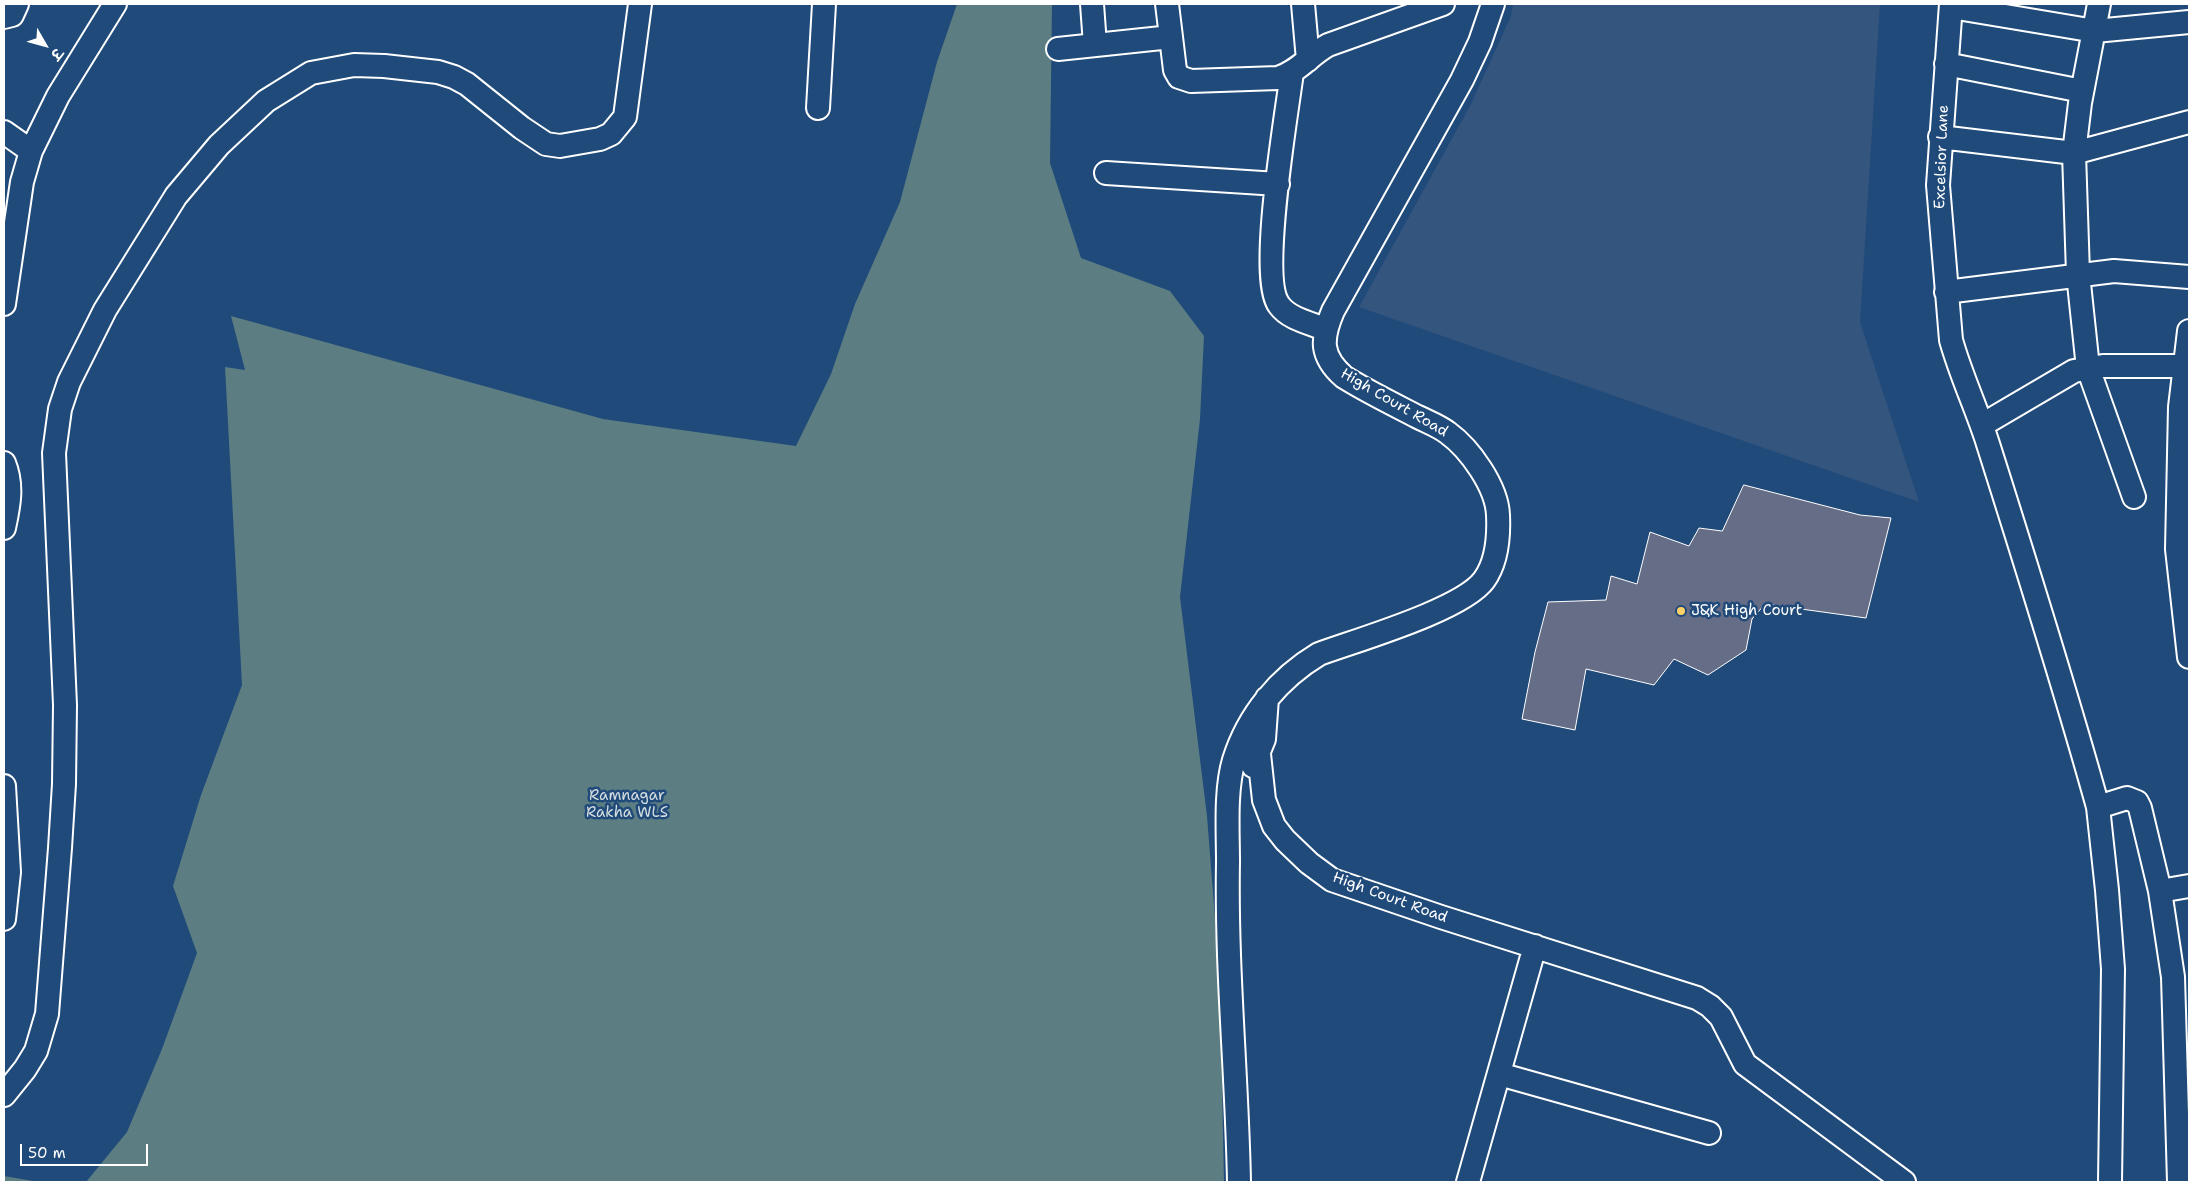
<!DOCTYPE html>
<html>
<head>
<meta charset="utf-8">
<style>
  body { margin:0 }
  #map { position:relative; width:2193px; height:1186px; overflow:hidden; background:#1f4a7a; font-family:"Shantell Sans","Playpen Sans Deva",sans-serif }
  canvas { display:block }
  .frame { position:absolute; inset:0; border:5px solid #fff; pointer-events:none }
  .north { position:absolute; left:20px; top:20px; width:50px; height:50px; -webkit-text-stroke:4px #1f4a7a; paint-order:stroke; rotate:128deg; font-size:14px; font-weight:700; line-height:20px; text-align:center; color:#fff }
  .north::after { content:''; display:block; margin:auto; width:18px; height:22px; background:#fff; clip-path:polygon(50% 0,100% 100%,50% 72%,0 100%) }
  .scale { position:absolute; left:20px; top:1144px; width:128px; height:22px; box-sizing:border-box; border:2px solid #fff; border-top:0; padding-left:6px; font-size:15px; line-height:18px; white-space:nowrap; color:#fff; -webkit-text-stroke:4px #1f4a7a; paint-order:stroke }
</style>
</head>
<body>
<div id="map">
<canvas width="2193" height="1186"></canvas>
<div class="frame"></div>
<div class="north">उ</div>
<div class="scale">50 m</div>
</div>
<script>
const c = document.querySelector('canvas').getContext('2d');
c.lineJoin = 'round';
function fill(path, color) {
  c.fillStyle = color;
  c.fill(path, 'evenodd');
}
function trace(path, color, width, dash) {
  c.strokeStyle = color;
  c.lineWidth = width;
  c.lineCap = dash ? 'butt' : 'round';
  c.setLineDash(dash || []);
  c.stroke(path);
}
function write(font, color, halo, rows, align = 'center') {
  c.font = font + ' "Shantell Sans",sans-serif';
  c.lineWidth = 5;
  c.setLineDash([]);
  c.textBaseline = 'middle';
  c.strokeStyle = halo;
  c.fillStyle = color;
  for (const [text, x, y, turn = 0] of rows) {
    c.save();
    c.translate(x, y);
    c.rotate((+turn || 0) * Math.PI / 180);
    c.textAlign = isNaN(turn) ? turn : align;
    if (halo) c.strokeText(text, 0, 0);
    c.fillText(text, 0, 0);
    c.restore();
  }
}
const built = new Path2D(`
  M 1513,4 L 1880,4 L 1860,322 L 1919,502 L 1359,307 L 1470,106 L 1511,16 Z`);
const green = new Path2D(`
  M 957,4 L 1052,4 L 1050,163 L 1081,258 L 1170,291 L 1204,336 L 1200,419 L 1180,597 L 1207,816 L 1215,918 L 1221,1034 L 1224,1182 L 86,1182 L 127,1132 L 162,1049 L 197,953 L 173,886 L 201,795 L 242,685 L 225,367 L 245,370 L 231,316 L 603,419 L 796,446 L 831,374 L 855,304 L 900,202 L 937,62 Z
  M 4,1176 L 39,1182 L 4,1182 Z`);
const building = new Path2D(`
  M 1744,485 L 1860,515 L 1891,518 L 1866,618 L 1765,604 L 1752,619 L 1746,650 L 1708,675 L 1674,659 L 1654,685 L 1586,669 L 1575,730 L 1522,719 L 1535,652 L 1548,602 L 1606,600 L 1611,576 L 1637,584 L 1650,532 L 1689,546 L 1699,528 L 1722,531 Z`);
const minor = new Path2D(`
  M 1092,4 L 1095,45
  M 1167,4 L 1175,70 L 1179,77 L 1191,81 L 1278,78 C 1298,72 1310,55 1328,45 L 1443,4
  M 1303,4 L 1308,60
  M 1951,4 L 1938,185 L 1951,340 C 1961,376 1977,409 1988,444 C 2026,564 2064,685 2098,807 L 2127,798 L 2137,802 L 2140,808 L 2160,891 L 2173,977 L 2179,1182
  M 2099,4 L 2080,103 L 2074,153 L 2078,274 L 2088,368 L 2134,497
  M 1951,7 L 2095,31 L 2189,22
  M 4,17 L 12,15 L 17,4
  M 1058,49 L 1171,37
  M 1946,64 L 2082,91
  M 1292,72 C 1287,113 1258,277 1279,305 C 1289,319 1310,323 1325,329
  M 818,108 L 824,4
  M 4,132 L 31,151
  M 1940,137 L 2074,153 L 2189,122
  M 1106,173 L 1278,184
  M 1946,292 L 2114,271 L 2189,277
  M 4,304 L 22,182 L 31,151 L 58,96 L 115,4
  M 2189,331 L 2180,407 L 2177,549 L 2189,657
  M 1982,425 L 2074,371 L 2103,366 L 2185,366
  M 4,463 C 13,485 9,505 4,528
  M 1259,754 L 1264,800 L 1274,826 L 1285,840 L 1309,863 L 1332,880 L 1441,917 L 1697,998 L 1710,1006 L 1721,1017 L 1745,1064 L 1904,1182
  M 1253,766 L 1264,739 L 1267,698
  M 4,786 L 9,872 L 4,919
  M 2098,807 L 2107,890 L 2113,969 L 2110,1182
  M 2160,891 L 2189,886
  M 1499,1074 L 1709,1133
  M 4,1095 L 25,1069 L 36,1051 L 47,1014 L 60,848 L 64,784 L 65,705 L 54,453 L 60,409 L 69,382 L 105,310 L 176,196 L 219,145 L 266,101 L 311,73 L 354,65 L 384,66 L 438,72 L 454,77 L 467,84 L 522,128 L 546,144 L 560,146 L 600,139 L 611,134 L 625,117 L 640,4
  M 1239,1182 C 1237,1075 1226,969 1228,862 C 1228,831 1225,790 1234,760 C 1248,715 1279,678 1319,654 C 1357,640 1462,610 1484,580 C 1497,562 1499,536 1498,515 C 1497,487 1470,449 1448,433 C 1439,426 1428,422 1418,417 C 1393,404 1368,392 1344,377 C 1320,356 1321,339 1333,311 L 1462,80 L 1480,42 L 1493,4
  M 1468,1182 L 1535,946`);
const markers = [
  [1681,611,5,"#ffd166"]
];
const streetNames = [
  ["Excelsior Lane",1942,157,-88],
  ["High Court Road",1394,403,30],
  ["High Court Road",1390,898,20]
];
const poiNames = [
  ["J&K High Court",1691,611]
];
const parkNames = [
  ["Ramnagar",627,796],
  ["Rakha WLS",627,813]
];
fill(built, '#34557e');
fill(green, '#5c7d82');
fill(building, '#666e87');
trace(building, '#fff', 1);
trace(minor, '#fff', 26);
trace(minor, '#1f4a7a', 22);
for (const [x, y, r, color] of markers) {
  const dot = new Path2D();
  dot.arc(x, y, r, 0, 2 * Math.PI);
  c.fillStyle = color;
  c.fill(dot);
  trace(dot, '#1f4a7a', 2);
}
write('15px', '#fff', '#1f4a7a', streetNames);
write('15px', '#fff', '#1f4a7a', poiNames, 'left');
write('15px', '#d6dee0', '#1f4a7a', parkNames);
</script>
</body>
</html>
